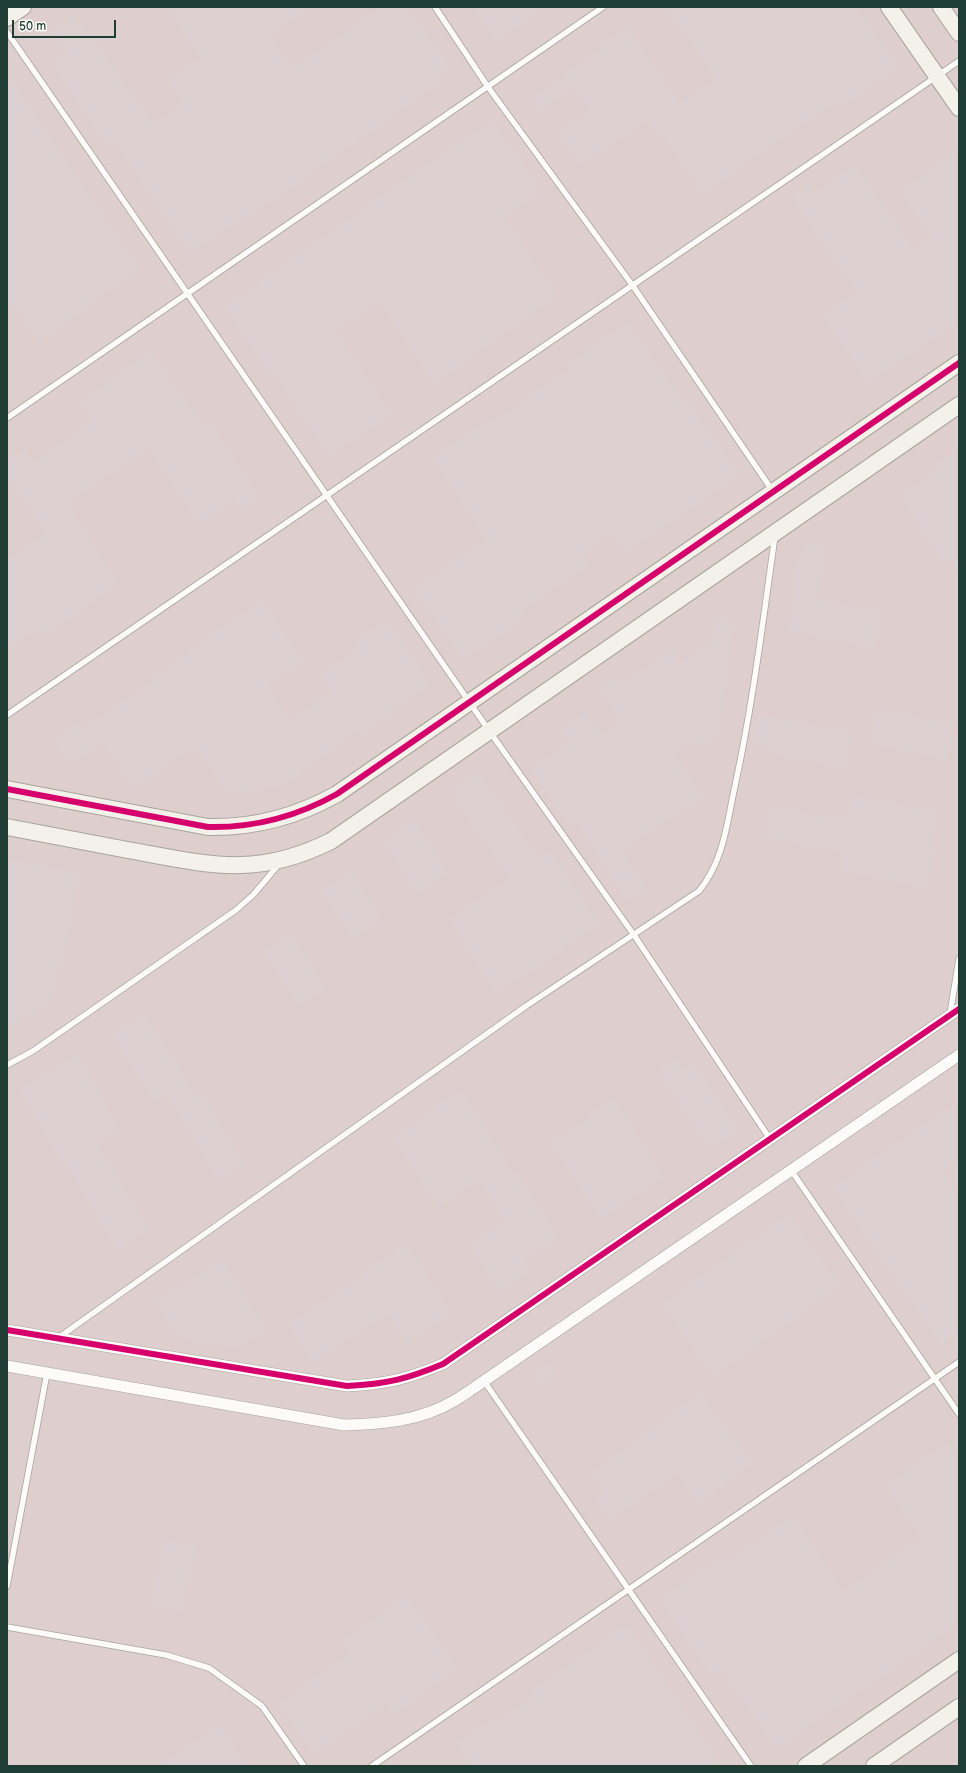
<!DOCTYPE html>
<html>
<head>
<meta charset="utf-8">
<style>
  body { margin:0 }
  #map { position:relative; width:966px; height:1773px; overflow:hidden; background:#ece3d5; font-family:"Balsamiq Sans",sans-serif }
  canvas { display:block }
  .frame { position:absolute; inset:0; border:8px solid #1f3d34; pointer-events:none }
  .scale { position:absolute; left:12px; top:20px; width:104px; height:18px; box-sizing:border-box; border:2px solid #1f3d34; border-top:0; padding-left:5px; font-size:12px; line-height:14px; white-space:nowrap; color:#1f3d34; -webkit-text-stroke:3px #fdfcf7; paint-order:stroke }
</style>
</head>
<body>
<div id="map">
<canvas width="966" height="1773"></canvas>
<div class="frame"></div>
<div class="scale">50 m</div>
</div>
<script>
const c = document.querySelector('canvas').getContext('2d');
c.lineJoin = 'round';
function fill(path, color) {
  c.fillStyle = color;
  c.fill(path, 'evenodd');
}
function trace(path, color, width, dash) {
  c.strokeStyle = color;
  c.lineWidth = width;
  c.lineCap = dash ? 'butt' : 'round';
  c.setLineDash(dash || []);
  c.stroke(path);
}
const industrial = new Path2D(`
  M 7,7 L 959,7 L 959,1766 L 7,1766 Z`);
const building = new Path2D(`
  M 181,7 L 308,7 L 269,35 L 292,69 L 381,7 L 407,7 L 450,66 L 438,75 L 442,81 L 296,184 L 242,220 L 240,218 L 191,253 L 115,143 L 109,147 L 51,64 L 68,52 L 53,32 L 75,17 L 89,37 L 91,36 L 153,125 L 183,104 L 167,81 L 200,58 L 170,14 Z
  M 472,7 L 531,7 L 536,14 L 496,41 Z
  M 666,7 L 856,7 L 898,67 L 840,107 L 837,102 L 802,124 L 703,194 L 663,136 L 660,139 L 647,121 L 580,165 L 558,133 L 590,111 L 574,88 L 540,111 L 531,99 L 565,76 L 564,74 L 600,49 L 598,46 L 627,27 L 680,104 L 716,79 Z
  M 7,75 L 140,269 L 84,308 L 85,310 L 39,342 L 15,306 L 7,312 Z
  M 493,121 L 542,192 L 504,217 L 557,296 L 434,384 L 380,303 L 375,306 L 374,304 L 341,327 L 335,331 L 391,414 L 329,456 L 273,373 L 270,375 L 224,307 L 262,282 L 261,280 L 361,212 L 360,211 L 433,160 Z
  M 959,150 L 959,321 L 868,383 L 822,316 L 857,292 L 792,198 L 811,185 L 816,192 L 855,165 L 913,249 L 931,236 L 900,191 Z
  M 628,322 L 684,404 L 688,401 L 738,475 L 626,553 L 612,533 L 583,553 L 591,563 L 522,611 L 526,617 L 463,660 L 414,589 L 487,539 L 432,458 L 490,418 L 493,422 L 568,370 L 565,366 Z
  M 150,351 L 202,424 L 208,420 L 259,496 L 240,509 L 234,499 L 199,523 L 148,447 L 67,504 L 118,583 L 95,598 L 97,600 L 43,635 L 39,628 L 7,649 L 7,559 L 46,533 L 7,473 L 7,462 L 26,449 L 34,462 L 92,421 L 79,403 Z
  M 959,449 L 959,571 L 949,557 L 942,562 L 900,495 L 937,471 L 933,465 Z
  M 806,544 L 826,548 L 815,599 L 881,612 L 874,647 L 787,630 L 796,587 L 792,586 L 796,563 Z
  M 262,601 L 303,661 L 267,686 L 290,720 L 332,691 L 320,675 L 358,649 L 354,642 L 386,620 L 430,684 L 393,710 L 395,712 L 362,735 L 358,730 L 283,785 L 227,794 L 195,746 L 134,788 L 103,743 L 70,765 L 53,740 L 80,722 L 84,728 L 152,681 L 151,679 L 189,653 L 188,651 Z
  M 723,618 L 728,619 L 733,626 L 719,724 L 723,731 L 698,747 L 694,740 L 674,752 L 703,798 L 621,850 L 646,889 L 626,901 L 575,819 L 568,824 L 530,769 L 569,742 L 560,730 L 586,712 L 601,734 L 620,721 L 599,690 L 616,677 L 621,684 L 673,651 L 680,663 L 709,644 L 716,622 Z
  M 877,709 L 955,725 L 948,759 L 870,743 Z
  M 758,714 L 852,734 L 845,768 L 765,752 L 766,745 L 752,742 Z
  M 479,772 L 539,859 L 551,851 L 599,925 L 563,948 L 564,950 L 495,993 L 449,918 L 510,879 L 450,792 Z
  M 852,795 L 936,812 L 929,848 L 933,849 L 926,887 L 841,870 L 844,852 L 763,836 L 769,806 L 846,821 Z
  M 414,820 L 448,873 L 417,894 L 383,841 Z
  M 7,859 L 79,874 L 61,966 L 58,965 L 49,1006 L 37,1003 L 34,1016 L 19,1012 L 16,1025 L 7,1023 L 7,971 L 10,958 L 7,957 Z
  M 350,871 L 382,920 L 353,939 L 321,891 Z
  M 290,933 L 326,988 L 299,1006 L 263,951 Z
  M 145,1014 L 196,1096 L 201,1092 L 244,1164 L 218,1180 L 167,1094 L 154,1102 L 112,1034 Z
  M 77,1055 L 120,1130 L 97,1144 L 149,1230 L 117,1249 L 65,1163 L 62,1164 L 19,1089 Z
  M 676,1058 L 684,1070 L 694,1064 L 737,1130 L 710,1148 L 658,1070 Z
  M 460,1089 L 513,1173 L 516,1171 L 558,1238 L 522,1261 L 530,1272 L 499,1292 L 469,1245 L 505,1222 L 481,1183 L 478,1181 L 437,1207 L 393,1138 L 434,1111 L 432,1108 Z
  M 614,1098 L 663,1177 L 600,1219 L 551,1142 L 589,1118 L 587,1115 Z
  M 959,1101 L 959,1158 L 942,1170 L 959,1194 L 959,1332 L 941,1345 L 833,1187 Z
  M 789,1214 L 840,1286 L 713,1377 L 662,1304 Z
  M 407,1244 L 451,1313 L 405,1343 L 387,1314 L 312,1362 L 288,1324 L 363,1276 L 361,1273 Z
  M 222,1260 L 266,1330 L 239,1348 L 177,1337 L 155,1302 Z
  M 550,1363 L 557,1372 L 539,1385 L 532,1376 Z
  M 700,1392 L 752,1464 L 698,1504 L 677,1473 L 611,1521 L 595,1498 L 603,1492 L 590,1474 Z
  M 948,1442 L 959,1457 L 959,1623 L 776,1749 L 721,1669 L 712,1676 L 659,1600 L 722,1556 L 727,1562 L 793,1516 L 844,1591 L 921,1538 L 885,1486 Z
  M 164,1540 L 196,1546 L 181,1612 L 150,1605 Z
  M 407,1596 L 457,1668 L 393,1715 L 386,1704 L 313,1754 L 278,1704 L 350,1653 L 342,1641 Z
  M 627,1625 L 721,1766 L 473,1766 L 457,1743 L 492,1719 L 494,1723 L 534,1696 L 530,1691 Z
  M 220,1725 L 247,1766 L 158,1766 L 177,1754 Z`);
const lane = new Path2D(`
  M 435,7 L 488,87 L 633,286 L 772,490
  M 7,32 L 490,732 L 634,935 L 770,1139
  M 7,418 L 603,7
  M 7,715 L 959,61
  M 950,1014 L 959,959
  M 7,1065 L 33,1051 L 236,910 L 254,894 L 279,864
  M 791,1170 L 959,1414
  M 58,1338 L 526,1006 L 699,891 C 724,861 727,822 735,786 C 753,703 763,620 775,536
  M 484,1381 L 751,1766
  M 7,1586 L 47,1373
  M 7,1627 L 166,1655 L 209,1668 L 262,1706 L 304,1766
  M 372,1766 L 959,1362`);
const street = new Path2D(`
  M 7,1330 L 347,1386 C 387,1384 407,1379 443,1364 L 959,1009
  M 7,1366 L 344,1425 C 382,1424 420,1421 454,1401 C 464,1395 474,1388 484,1381 L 959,1055`);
const secondary = new Path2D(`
  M 889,7 L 959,108
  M 941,7 L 959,33
  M 7,18 L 23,7
  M 7,789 L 208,827 C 255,828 296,817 337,794 L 959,363
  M 7,827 C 49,835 91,843 133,851 C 210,865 257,878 331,841 L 959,405
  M 806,1766 L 959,1660
  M 874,1766 L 959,1707`);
const cycleway = new Path2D(`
  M 7,789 L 208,827 C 255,828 296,817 337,794 L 959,363
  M 7,1330 L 347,1386 C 387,1384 407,1379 443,1364 L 959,1009`);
fill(industrial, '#decece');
fill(building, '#ddd0d2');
trace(lane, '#a7a59c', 7);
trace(street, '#a7a59c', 12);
trace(secondary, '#a7a59c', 18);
trace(lane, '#fcfbf9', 5.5);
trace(street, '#fcfbf9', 11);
trace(secondary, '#f4f1ea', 16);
trace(cycleway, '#d6006c', 6);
</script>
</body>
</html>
